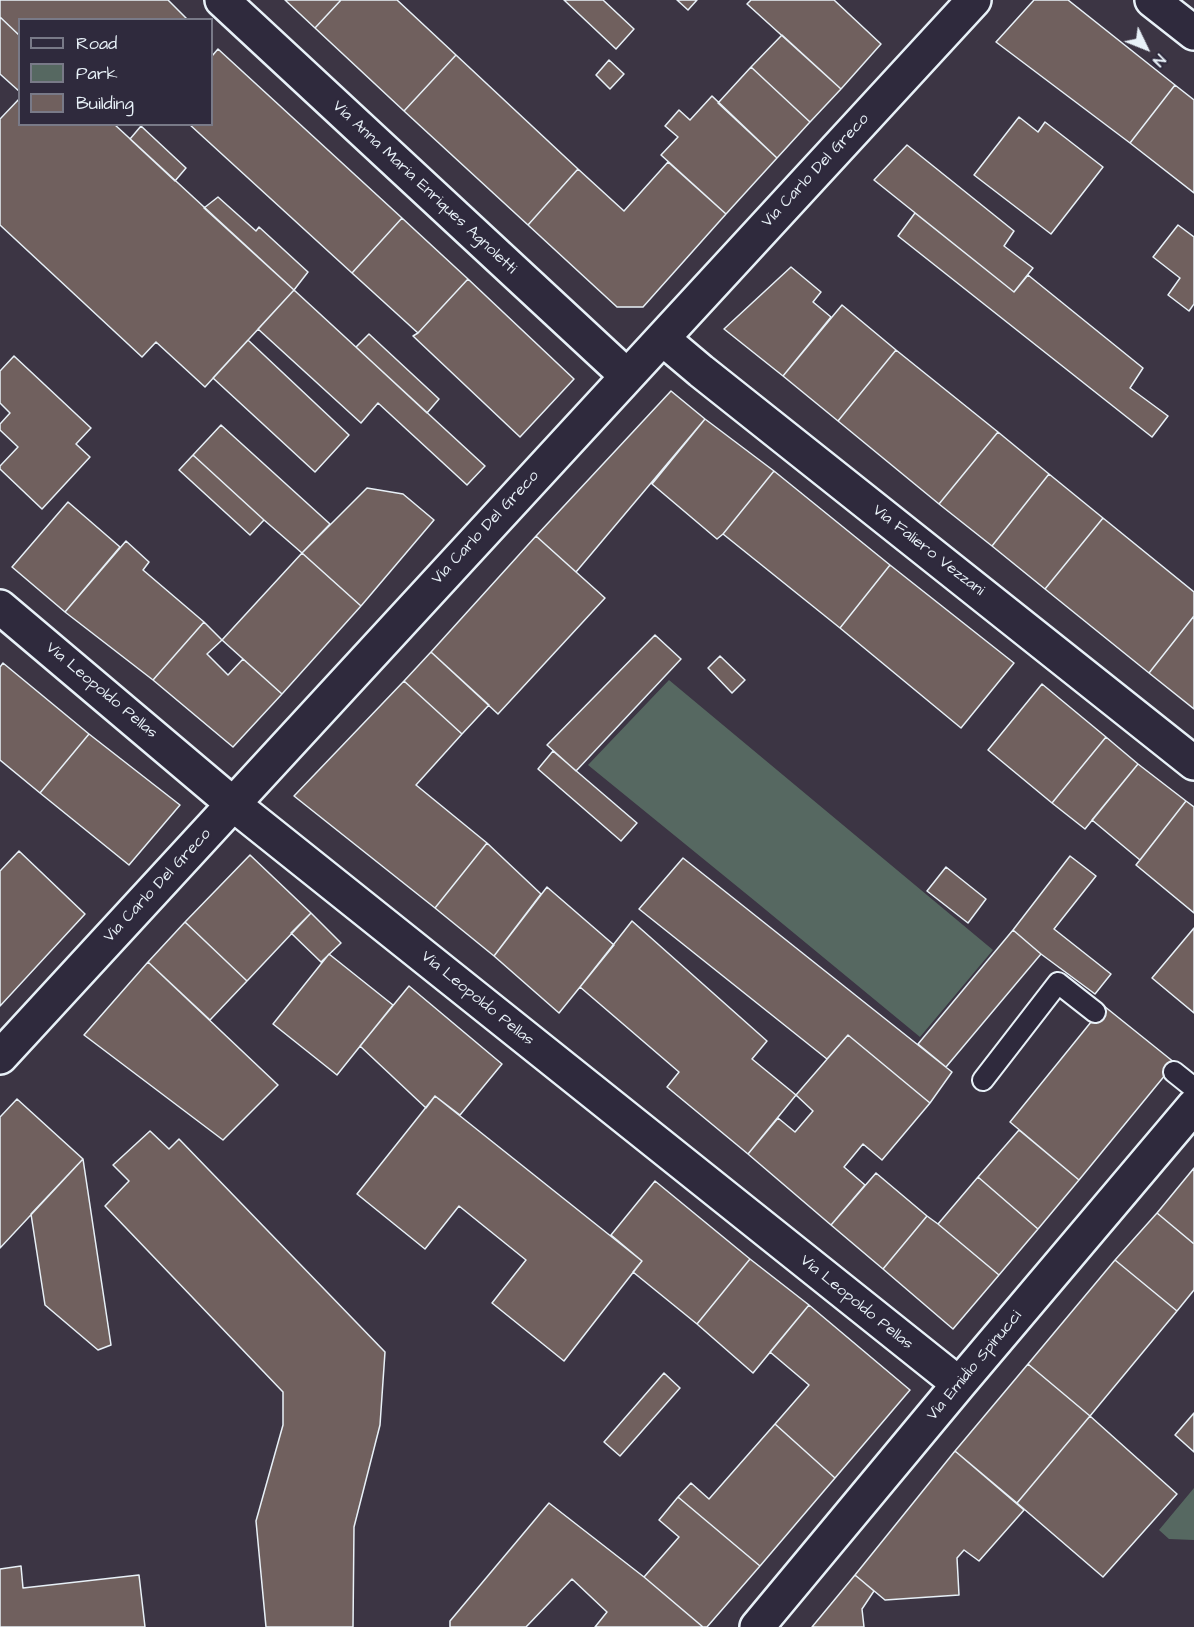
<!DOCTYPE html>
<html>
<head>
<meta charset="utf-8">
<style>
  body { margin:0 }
  #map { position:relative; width:1194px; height:1627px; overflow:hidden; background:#3c3544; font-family:"Architects Daughter",sans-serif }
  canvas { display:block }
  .legend { position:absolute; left:18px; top:18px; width:195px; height:108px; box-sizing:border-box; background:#2f2a3d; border:2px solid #797a88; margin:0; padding:8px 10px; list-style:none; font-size:18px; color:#e8f1f8 }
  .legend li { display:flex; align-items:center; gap:12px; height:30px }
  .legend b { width:30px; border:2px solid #797a88 }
  .north { position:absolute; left:1116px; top:18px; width:60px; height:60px; -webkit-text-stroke:4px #2f2a3d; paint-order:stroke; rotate:133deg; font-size:16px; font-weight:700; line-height:24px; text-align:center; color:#e8f1f8 }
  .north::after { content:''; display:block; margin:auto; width:21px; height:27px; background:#e8f1f8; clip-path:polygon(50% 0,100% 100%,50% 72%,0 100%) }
</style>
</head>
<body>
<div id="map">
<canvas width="1194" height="1627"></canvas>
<ul class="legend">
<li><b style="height:8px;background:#2f2a3d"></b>Road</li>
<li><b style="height:16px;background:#566861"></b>Park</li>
<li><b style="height:16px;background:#70605e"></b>Building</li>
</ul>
<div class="north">N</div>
</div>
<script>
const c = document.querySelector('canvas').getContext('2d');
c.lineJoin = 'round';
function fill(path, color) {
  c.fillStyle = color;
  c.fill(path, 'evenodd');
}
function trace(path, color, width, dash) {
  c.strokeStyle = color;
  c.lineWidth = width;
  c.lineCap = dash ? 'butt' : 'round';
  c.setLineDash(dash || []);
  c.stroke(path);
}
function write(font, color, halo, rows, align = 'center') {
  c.font = font + ' "Architects Daughter",sans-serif';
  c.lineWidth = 4.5;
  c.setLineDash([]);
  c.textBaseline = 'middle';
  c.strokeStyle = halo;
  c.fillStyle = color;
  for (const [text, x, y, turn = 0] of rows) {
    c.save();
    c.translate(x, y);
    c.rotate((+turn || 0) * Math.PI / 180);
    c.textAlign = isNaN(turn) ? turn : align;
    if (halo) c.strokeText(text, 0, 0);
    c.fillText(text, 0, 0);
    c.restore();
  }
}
const green = new Path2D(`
  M 669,680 L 993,950 L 920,1037 L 755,901 L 588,765 Z
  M 1194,1488 L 1194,1540 L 1169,1539 L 1159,1530 Z`);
const building = new Path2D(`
  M 0,0 L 168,0 L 188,20 L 20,20 L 20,36 L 0,17 Z
  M 285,0 L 341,0 L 315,28 Z
  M 341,0 L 397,0 L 456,55 L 404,111 L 315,28 Z
  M 564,0 L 603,0 L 634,29 L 616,49 Z
  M 677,0 L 697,0 L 688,10 Z
  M 751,0 L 834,0 L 881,44 L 841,89 L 747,4 Z
  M 1034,0 L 1068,0 L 1175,85 L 1130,143 L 996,42 Z
  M 0,17 L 20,36 L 20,92 L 0,74 Z
  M 782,35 L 841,89 L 810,122 L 751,67 Z
  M 218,49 L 402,218 L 352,273 L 189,124 L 212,124 L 212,56 Z
  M 456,55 L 578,169 L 528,225 L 404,111 Z
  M 609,60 L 624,74 L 610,89 L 596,75 Z
  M 751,67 L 810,122 L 777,158 L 718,103 Z
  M 1175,85 L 1194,100 L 1194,193 L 1130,143 Z
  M 712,96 L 777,158 L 726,214 L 661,155 L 678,137 L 665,126 L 679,110 L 690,120 Z
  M 20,98 L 20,124 L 114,124 L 294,290 L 205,387 L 156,342 L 142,357 L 0,225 L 0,119 Z
  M 1019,117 L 1038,132 L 1045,122 L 1103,167 L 1051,234 L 974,175 Z
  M 141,126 L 186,168 L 175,181 L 130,139 Z
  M 907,145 L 1014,231 L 1004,246 L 1033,268 L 1014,292 L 874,180 Z
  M 668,162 L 726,214 L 643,307 L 617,307 L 528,225 L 578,169 L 624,211 Z
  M 218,197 L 256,231 L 259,227 L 308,272 L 294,290 L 204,208 Z
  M 915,213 L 1014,292 L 1028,275 L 1143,368 L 1130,388 L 1168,416 L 1152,437 L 898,236 Z
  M 402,218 L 468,279 L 418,333 L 352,273 Z
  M 1178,225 L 1194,237 L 1194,304 L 1189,311 L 1168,295 L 1180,278 L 1153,257 Z
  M 791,267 L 821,292 L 813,302 L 831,317 L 783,376 L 724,329 Z
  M 468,279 L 574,379 L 520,437 L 413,336 L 418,333 Z
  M 294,290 L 485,466 L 467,485 L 378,403 L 361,423 L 258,329 Z
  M 842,305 L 896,350 L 838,421 L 783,376 Z
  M 369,334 L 439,399 L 427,413 L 356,347 Z
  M 248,340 L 349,435 L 315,472 L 213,378 Z
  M 896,350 L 998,432 L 939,504 L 838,421 Z
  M 14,356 L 91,428 L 76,444 L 90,457 L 42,509 L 0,469 L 0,466 L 18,447 L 0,430 L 0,424 L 10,413 L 0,403 L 0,371 Z
  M 671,391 L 705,419 L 576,572 L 536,536 Z
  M 705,419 L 774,471 L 723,534 L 717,539 L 652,484 Z
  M 221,425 L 330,524 L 302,553 L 264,520 L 193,455 Z
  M 998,432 L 1049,474 L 992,546 L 939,504 Z
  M 193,455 L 264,520 L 250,535 L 179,470 Z
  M 774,471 L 890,565 L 840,628 L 723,534 Z
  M 1049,474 L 1103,518 L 1045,589 L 992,546 Z
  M 367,488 L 403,494 L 434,520 L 361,606 L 302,553 Z
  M 68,502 L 120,547 L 65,612 L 12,567 Z
  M 1103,518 L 1194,592 L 1194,616 L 1149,673 L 1045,589 Z
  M 536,536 L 605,598 L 498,714 L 431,652 Z
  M 126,541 L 149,562 L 143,570 L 204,622 L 153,680 L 65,612 Z
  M 302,553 L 361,606 L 282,694 L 222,640 Z
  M 890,565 L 1014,663 L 961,728 L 840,628 Z
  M 1194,616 L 1194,709 L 1149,673 Z
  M 204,622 L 222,640 L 207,654 L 228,675 L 243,659 L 282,694 L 233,747 L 153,680 Z
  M 655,635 L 681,659 L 576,771 L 547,745 Z
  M 431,652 L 489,705 L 462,734 L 404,681 Z
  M 720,656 L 745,680 L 732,693 L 708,668 Z
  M 3,663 L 89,734 L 40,793 L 0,760 L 0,667 Z
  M 404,681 L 462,734 L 416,785 L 487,843 L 435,908 L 294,796 Z
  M 1042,684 L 1106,737 L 1052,803 L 988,750 Z
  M 89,734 L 180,805 L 129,865 L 40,793 Z
  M 1106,737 L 1138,764 L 1085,829 L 1052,803 Z
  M 553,751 L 637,823 L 621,841 L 538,769 Z
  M 1138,764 L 1186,801 L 1140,860 L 1092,820 Z
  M 1186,801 L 1194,807 L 1194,913 L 1136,865 Z
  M 487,843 L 541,894 L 494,956 L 435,908 Z
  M 19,851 L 85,914 L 0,1006 L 0,871 Z
  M 250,855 L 311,913 L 247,981 L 185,922 Z
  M 1070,856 L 1096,876 L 1054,929 L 1111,974 L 1095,994 L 1041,954 L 1013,930 Z
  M 683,858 L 952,1072 L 930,1103 L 848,1035 L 827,1059 L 639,909 Z
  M 946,867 L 986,899 L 968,923 L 927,891 Z
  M 547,887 L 614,945 L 559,1013 L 494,956 Z
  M 311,913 L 341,943 L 321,962 L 291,933 Z
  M 632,921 L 767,1041 L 752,1059 L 796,1095 L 748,1154 L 667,1087 L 679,1072 L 580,987 Z
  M 185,922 L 247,981 L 210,1020 L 148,962 Z
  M 1194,928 L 1194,1013 L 1152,978 Z
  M 1013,930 L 1041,954 L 946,1067 L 918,1044 Z
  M 329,954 L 393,1005 L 337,1075 L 273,1024 Z
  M 148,962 L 278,1085 L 223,1140 L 84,1035 Z
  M 409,986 L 502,1064 L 460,1115 L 435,1096 L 426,1108 L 360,1046 Z
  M 1104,1006 L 1175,1063 L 1079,1180 L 1010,1122 Z
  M 848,1035 L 930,1103 L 882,1160 L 863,1144 L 844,1167 L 865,1185 L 831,1225 L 748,1154 L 778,1118 L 795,1132 L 813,1111 L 796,1095 Z
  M 435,1096 L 642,1261 L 564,1361 L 492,1303 L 526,1260 L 459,1206 L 425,1249 L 357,1194 Z
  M 17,1099 L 83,1159 L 0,1248 L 0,1117 Z
  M 1019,1130 L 1079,1180 L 1038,1229 L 978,1177 Z
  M 150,1131 L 169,1149 L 179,1139 L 385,1352 L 380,1425 L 354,1527 L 353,1627 L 266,1627 L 256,1521 L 283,1425 L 283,1392 L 105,1206 L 129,1181 L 113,1165 Z
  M 83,1159 L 111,1345 L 98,1350 L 45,1305 L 31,1214 Z
  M 1194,1168 L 1194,1244 L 1157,1213 Z
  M 876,1173 L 927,1216 L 883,1269 L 831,1225 Z
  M 978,1177 L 1038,1229 L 999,1275 L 938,1224 Z
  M 655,1181 L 750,1259 L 697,1324 L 633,1272 L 642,1261 L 611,1235 Z
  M 1157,1213 L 1194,1244 L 1194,1290 L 1177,1311 L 1115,1260 Z
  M 927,1216 L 938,1224 L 999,1275 L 953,1329 L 883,1269 Z
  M 750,1259 L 809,1305 L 753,1373 L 697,1324 Z
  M 1115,1260 L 1177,1311 L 1090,1416 L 1028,1364 Z
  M 809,1305 L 910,1390 L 835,1478 L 775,1424 L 809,1385 L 770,1352 Z
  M 1028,1364 L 1090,1416 L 1017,1503 L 955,1451 Z
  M 664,1373 L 680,1388 L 620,1456 L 604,1442 Z
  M 1194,1413 L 1194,1452 L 1175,1435 Z
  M 1090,1416 L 1177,1494 L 1103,1577 L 1017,1503 Z
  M 775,1424 L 835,1478 L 760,1566 L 678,1497 L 691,1483 L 709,1499 Z
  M 955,1451 L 1024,1510 L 979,1561 L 964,1550 L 957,1558 L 959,1595 L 885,1600 L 855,1575 Z
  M 678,1497 L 760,1566 L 707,1627 L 703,1627 L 644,1577 L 679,1537 L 659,1520 Z
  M 549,1503 L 644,1577 L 703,1627 L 595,1627 L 607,1612 L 572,1579 L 526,1627 L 450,1627 L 450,1621 Z
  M 21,1566 L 23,1588 L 139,1575 L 145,1627 L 0,1627 L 0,1569 Z
  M 855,1575 L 874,1591 L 862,1609 L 864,1627 L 812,1627 Z`);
const lane = new Path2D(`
  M 1174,1072 L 1194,1088
  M 983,1080 L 1058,983 L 1095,1012`);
const street = new Path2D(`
  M 222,0 L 627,376
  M 663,339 L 701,371 L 1194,763
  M 0,607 L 233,804 L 959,1384
  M 0,1057 L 974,0
  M 757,1627 L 959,1384 L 1194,1106`);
const secondary = new Path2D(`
  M 1152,0 L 1194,33`);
const streetNames = [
  ["Via Carlo Del Greco",816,171,-47],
  ["Via Anna Maria Enriques Agnoletti",424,188,43],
  ["Via Carlo Del Greco",486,528,-47],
  ["Via Faliero Vezzani",928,551,38],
  ["Via Leopoldo Pellas",101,691,40],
  ["Via Carlo Del Greco",158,886,-47],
  ["Via Leopoldo Pellas",477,999,39],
  ["Via Leopoldo Pellas",856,1303,39],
  ["Via Emidio Spinucci",975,1366,-50]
];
fill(green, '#566861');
fill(building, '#70605e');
trace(building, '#e8f1f8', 1.5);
trace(lane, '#e8f1f8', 24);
trace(street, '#e8f1f8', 38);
trace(secondary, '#e8f1f8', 38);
trace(lane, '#2f2a3d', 20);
trace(street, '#2f2a3d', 33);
trace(secondary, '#2f2a3d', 33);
write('16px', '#e8f1f8', '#2f2a3d', streetNames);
</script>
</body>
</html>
